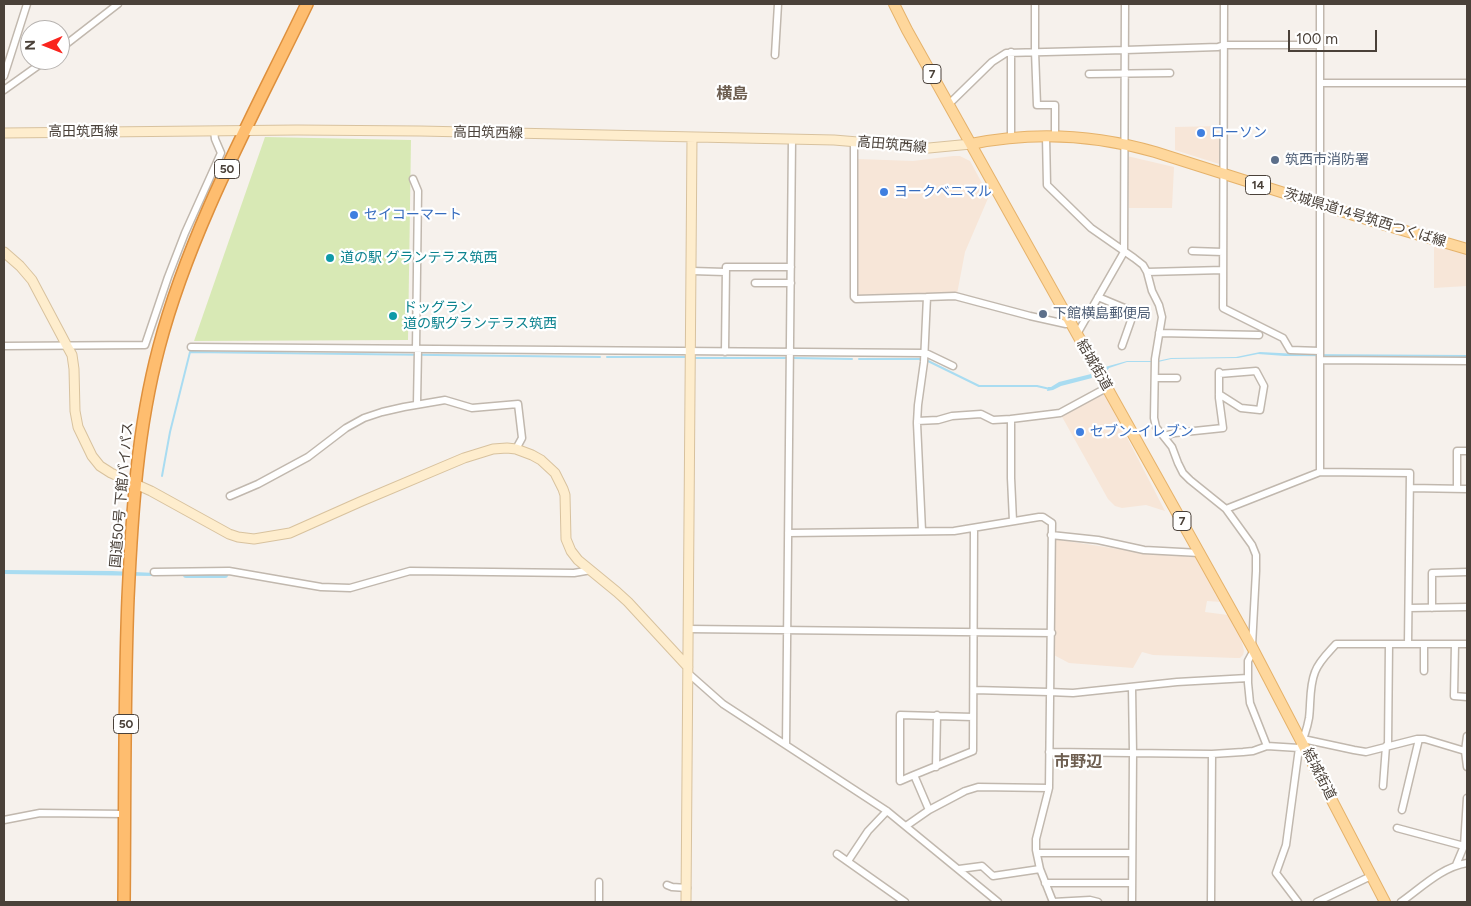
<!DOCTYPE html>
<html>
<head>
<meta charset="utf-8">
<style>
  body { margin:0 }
  #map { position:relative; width:1471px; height:906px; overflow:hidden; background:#f6f1ec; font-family:Figtree,sans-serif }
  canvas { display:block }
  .frame { position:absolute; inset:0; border:5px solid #4a4139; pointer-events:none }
  .north { position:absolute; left:20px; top:20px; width:50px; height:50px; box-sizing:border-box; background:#fff; border:1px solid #b7b3b0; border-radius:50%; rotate:269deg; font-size:14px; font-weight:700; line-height:20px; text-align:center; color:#4a4139 }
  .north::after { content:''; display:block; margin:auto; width:18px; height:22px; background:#fa251e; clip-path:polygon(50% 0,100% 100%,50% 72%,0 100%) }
  .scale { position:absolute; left:1288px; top:30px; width:89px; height:22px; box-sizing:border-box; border:2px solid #4a4139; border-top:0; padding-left:6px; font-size:15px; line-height:18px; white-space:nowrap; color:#4a4139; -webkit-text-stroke:4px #fff; paint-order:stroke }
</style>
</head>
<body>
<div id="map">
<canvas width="1471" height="906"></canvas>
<div class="frame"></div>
<div class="north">N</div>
<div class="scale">100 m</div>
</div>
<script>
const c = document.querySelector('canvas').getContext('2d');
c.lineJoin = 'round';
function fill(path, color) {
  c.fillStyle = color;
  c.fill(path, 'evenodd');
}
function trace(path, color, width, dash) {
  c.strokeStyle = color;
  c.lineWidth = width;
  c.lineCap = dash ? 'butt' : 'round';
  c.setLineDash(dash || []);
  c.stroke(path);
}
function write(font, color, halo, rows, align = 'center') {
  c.font = font + ' Figtree,"Noto Sans JP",sans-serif';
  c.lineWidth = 4.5;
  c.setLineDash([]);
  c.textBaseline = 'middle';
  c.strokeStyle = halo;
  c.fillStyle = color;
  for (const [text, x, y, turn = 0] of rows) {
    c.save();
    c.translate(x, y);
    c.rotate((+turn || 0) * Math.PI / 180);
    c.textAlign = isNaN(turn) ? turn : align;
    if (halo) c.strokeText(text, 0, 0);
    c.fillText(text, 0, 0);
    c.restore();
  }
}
const commercial = new Path2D(`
  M 1219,126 L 1219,164 L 1175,150 L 1175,127 Z
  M 953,156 L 960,156 L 970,161 L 989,196 L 965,252 L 957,294 L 856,297 L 858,159 L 913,161 Z
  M 1127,156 L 1174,167 L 1172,208 L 1129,208 Z
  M 1434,244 L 1467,254 L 1467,286 L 1434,288 Z
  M 1104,393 L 1165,511 L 1146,505 L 1122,508 L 1115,506 L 1108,499 L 1061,415 Z
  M 1054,539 L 1144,553 L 1196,557 L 1221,602 L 1207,601 L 1205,612 L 1228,615 L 1241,638 L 1244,651 L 1243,655 L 1240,658 L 1235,658 L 1153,655 L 1142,652 L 1133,668 L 1069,663 L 1054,655 Z`);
const green = new Path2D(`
  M 265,137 L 411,140 L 408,340 L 194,341 Z`);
const water = new Path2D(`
  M 1260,352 L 1299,354 L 1467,355 L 1467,357 L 1285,356 L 1258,354 L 1238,358 L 1171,359 L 1158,362 L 1127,362 L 1109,368 L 1107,371 L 1105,367 L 1127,361 L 1157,361 L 1171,358 L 1236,357 Z
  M 1091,374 L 1092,378 L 1061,386 L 1053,390 L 1047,391 L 1048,387 L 1051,387 L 1059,382 Z
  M 4,570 L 112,571 L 156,573 L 155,576 L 4,574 Z`);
const stream = new Path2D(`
  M 607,357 L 687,357
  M 694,358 L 788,358
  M 793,358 L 852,359
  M 859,359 L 921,359
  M 926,360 L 979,386 L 1037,386 L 1050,389
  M 162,476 L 170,432 L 190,352 L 600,357`);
const canal = new Path2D(`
  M 186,575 L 225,575`);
const street = new Path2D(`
  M 1035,4 L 1035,51 L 1037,105 L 1055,105 L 1055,135
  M 1224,4 L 1223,308 L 1283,338 L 1290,350 L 1320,351
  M 60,49 L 118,4
  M 775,55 L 778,4
  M 1089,74 L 1170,73
  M 4,76 L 27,4
  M 1320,83 L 1467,83
  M 4,90 L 46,60
  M 949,104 L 992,62 L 1006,53 L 1125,50 L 1218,47 L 1224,45 L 1320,45
  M 1046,136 L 1047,185 L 1091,228 L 1134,258 L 1143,265 L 1147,272 L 1152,291 L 1159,305 L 1162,317 L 1155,359 L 1154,418 L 1156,427 L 1172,447 L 1178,463 L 1183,473 L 1190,480 L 1226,509 L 1252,545 L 1256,555 L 1256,571 L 1252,646
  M 1011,138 L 1011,52
  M 854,142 L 854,297 L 856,299 L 927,297
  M 413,179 L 418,191 L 416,349
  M 1192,251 L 1223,252
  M 692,271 L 725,272
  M 1147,272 L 1223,270
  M 755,283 L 791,283
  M 1098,297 L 1134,312 L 1122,346
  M 1159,333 L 1259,335
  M 1077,334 L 1124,252 L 1125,4
  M 4,346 L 145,345 L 168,277 L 185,233 L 221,153 L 215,139 L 214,131
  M 191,347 L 924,353 L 928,354 L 953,366
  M 725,352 L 726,267 L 791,267
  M 1320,360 L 1467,361
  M 1219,374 L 1256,371 L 1264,386 L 1260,410 L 1241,408 L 1219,394
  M 1155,378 L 1177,378
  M 417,404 L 418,349
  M 917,421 L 938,420 L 952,416 L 981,414 L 993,420 L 1011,419
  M 1164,436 L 1175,433 L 1223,428 L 1219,398 L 1219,372
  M 1320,472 L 1320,4
  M 1410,488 L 1467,489
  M 1457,489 L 1457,451 L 1467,451
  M 230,496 L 258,484 L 308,457 L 346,428 L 364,418 L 382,412 L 404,407 L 445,400 L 472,408 L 518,404 L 522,438 L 516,449
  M 1226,509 L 1320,472 L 1410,473 L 1408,644
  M 1013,521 L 1011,478 L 1011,419 L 1060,413 L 1108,387
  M 922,531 L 917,423 L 918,405 L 924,362 L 927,297 L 955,296 L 1030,316 L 1066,324 L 1070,322
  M 788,533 L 954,531 L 1039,517 L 1043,517 L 1052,523 L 1049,788 L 1036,839 L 1036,850 L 1040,869 L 1053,902
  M 1051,535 L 1098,540 L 1144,550 L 1200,553
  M 154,572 L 229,571 L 321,587 L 350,588 L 410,571 L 574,573 L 591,570
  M 1409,608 L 1467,607
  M 1432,608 L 1432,573 L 1467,572
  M 688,629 L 1052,633
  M 1424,644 L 1424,671
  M 1455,644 L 1454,696 L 1467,697
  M 1254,650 L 1248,661 L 1248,683 L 1250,703 L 1267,746
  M 688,673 L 723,704 L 887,811 L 998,902
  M 974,690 L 1049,692 L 1073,693 L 1177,682 L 1248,678
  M 1467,736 L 1465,751 L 1467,767
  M 1303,739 L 1354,750 L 1366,752 L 1417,739 L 1425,739 L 1465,751
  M 786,745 L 792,139
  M 1388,746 L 1389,644
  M 1049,752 L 1212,754 L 1243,752 L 1253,751 L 1267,746 L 1299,748
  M 936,767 L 937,715
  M 914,775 L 900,781 L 900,715 L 973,717
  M 1383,786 L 1386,746
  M 929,810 L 914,775 L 973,751 L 974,528
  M 1402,810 L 1419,739
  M 4,820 L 40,813 L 125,814
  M 906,826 L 929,810 L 965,791 L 978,787 L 1049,788
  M 1397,828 L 1464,846
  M 1037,853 L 1132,853
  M 837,854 L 905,902
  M 848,861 L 868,831 L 887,811
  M 1456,865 L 1464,846 L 1467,798
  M 959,869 L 982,866 L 993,876 L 1040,869
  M 1045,883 L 1132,883
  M 667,885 L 672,887 L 687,888
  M 599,902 L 599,882
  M 1053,902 L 1090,900 L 1098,902
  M 1132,902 L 1133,753 L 1132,687
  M 1211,902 L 1212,754
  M 1298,902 L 1276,873 L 1286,845 L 1299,748 C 1304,738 1307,729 1309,718 C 1311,703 1309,687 1315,672 C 1319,661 1329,652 1336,644 L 1467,644
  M 1317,902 L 1371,876
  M 1401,902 C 1422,887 1442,867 1467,863`);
const secondary = new Path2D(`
  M 4,133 L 297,130 L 420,131 L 834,140 L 929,148 L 971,144
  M 4,252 L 20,266 L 32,280 L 67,346 L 72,355 L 74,369 L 75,411 L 78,427 L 92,456 L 100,466 L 111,473 L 151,491 L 229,534 L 238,537 L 254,539 L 290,533 L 362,501 L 464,458 L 493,449 L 507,448 L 516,449 L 532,455 L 541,460 L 555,473 L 563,489 L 565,495 L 566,539 L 571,551 L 578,560 L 617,592 L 628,602 L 688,667
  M 686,902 L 692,137`);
const primary = new Path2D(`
  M 894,4 L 907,30 L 1252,647 L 1385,902
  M 971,144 C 1034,131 1093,134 1155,152 L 1385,225 L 1467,249`);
const highway = new Path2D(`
  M 124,902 C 125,801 124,699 128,598 C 132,513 137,430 159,347 C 190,229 254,114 307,4`);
const markers = [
  [1201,133,5,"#3f7fe0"],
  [1275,160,5,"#5c6f8a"],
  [884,192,5,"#3f7fe0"],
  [354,215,5,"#3f7fe0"],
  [330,258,5,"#0f9aa8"],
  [1043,314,5,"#5c6f8a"],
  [393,316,5,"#0f9aa8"],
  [1080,432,5,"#3f7fe0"]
];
const shields = [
  [932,74,18],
  [227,169,25],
  [1258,185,25],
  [1182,521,18],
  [126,724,25]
];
const shieldNames = [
  ["7",932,74],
  ["50",227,169],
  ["14",1258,185],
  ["7",1182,521],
  ["50",126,724]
];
const streetNames = [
  ["高田筑西線",83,132],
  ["高田筑西線",488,133,1],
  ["高田筑西線",892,145,5],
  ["茨城県道14号筑西つくば線",1365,218,17],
  ["結城街道",1094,365,60],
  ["国道50号 下館バイパス",122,495,-85],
  ["結城街道",1319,774,63]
];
const shopNames = [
  ["ローソン",1211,133],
  ["ヨークベニマル",894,192],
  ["セイコーマート",364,215],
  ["セブン-イレブン",1090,432]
];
const serviceNames = [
  ["筑西市消防署",1285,160],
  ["下館横島郵便局",1053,314]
];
const cultureNames = [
  ["道の駅 グランテラス筑西",340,258],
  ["ドッグラン",403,308],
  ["道の駅グランテラス筑西",403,324]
];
const quarterNames = [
  ["横島",732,94],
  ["市野辺",1078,762]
];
fill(commercial, '#f7e6d8');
fill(green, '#d8e9b5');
fill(water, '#a9dcf1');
trace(stream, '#a9dcf1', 2);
trace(canal, '#a9dcf1', 6);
trace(street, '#c1b8ae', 9);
trace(secondary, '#d8c29e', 11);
trace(primary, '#e5b26b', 12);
trace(highway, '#de903d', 14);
trace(street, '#fff', 6);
trace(secondary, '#feedcd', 9);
trace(primary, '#fed79c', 10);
trace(highway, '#febd6f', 11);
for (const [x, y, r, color] of markers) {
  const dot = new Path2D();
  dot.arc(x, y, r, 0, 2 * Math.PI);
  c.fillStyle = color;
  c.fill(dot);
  trace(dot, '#fff', 2);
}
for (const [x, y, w] of shields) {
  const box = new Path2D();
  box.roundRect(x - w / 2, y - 9.5, w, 19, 4);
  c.fillStyle = '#fff';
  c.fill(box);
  trace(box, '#4a4139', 1);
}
write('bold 12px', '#4a4139', null, shieldNames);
write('14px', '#4a4139', '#fff', streetNames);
write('14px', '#366cbe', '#fff', shopNames, 'left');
write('14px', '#4e5e75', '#fff', serviceNames, 'left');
write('14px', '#0d838f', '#fff', cultureNames, 'left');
write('bold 16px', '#6d5e50', '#fff', quarterNames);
</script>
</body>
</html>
